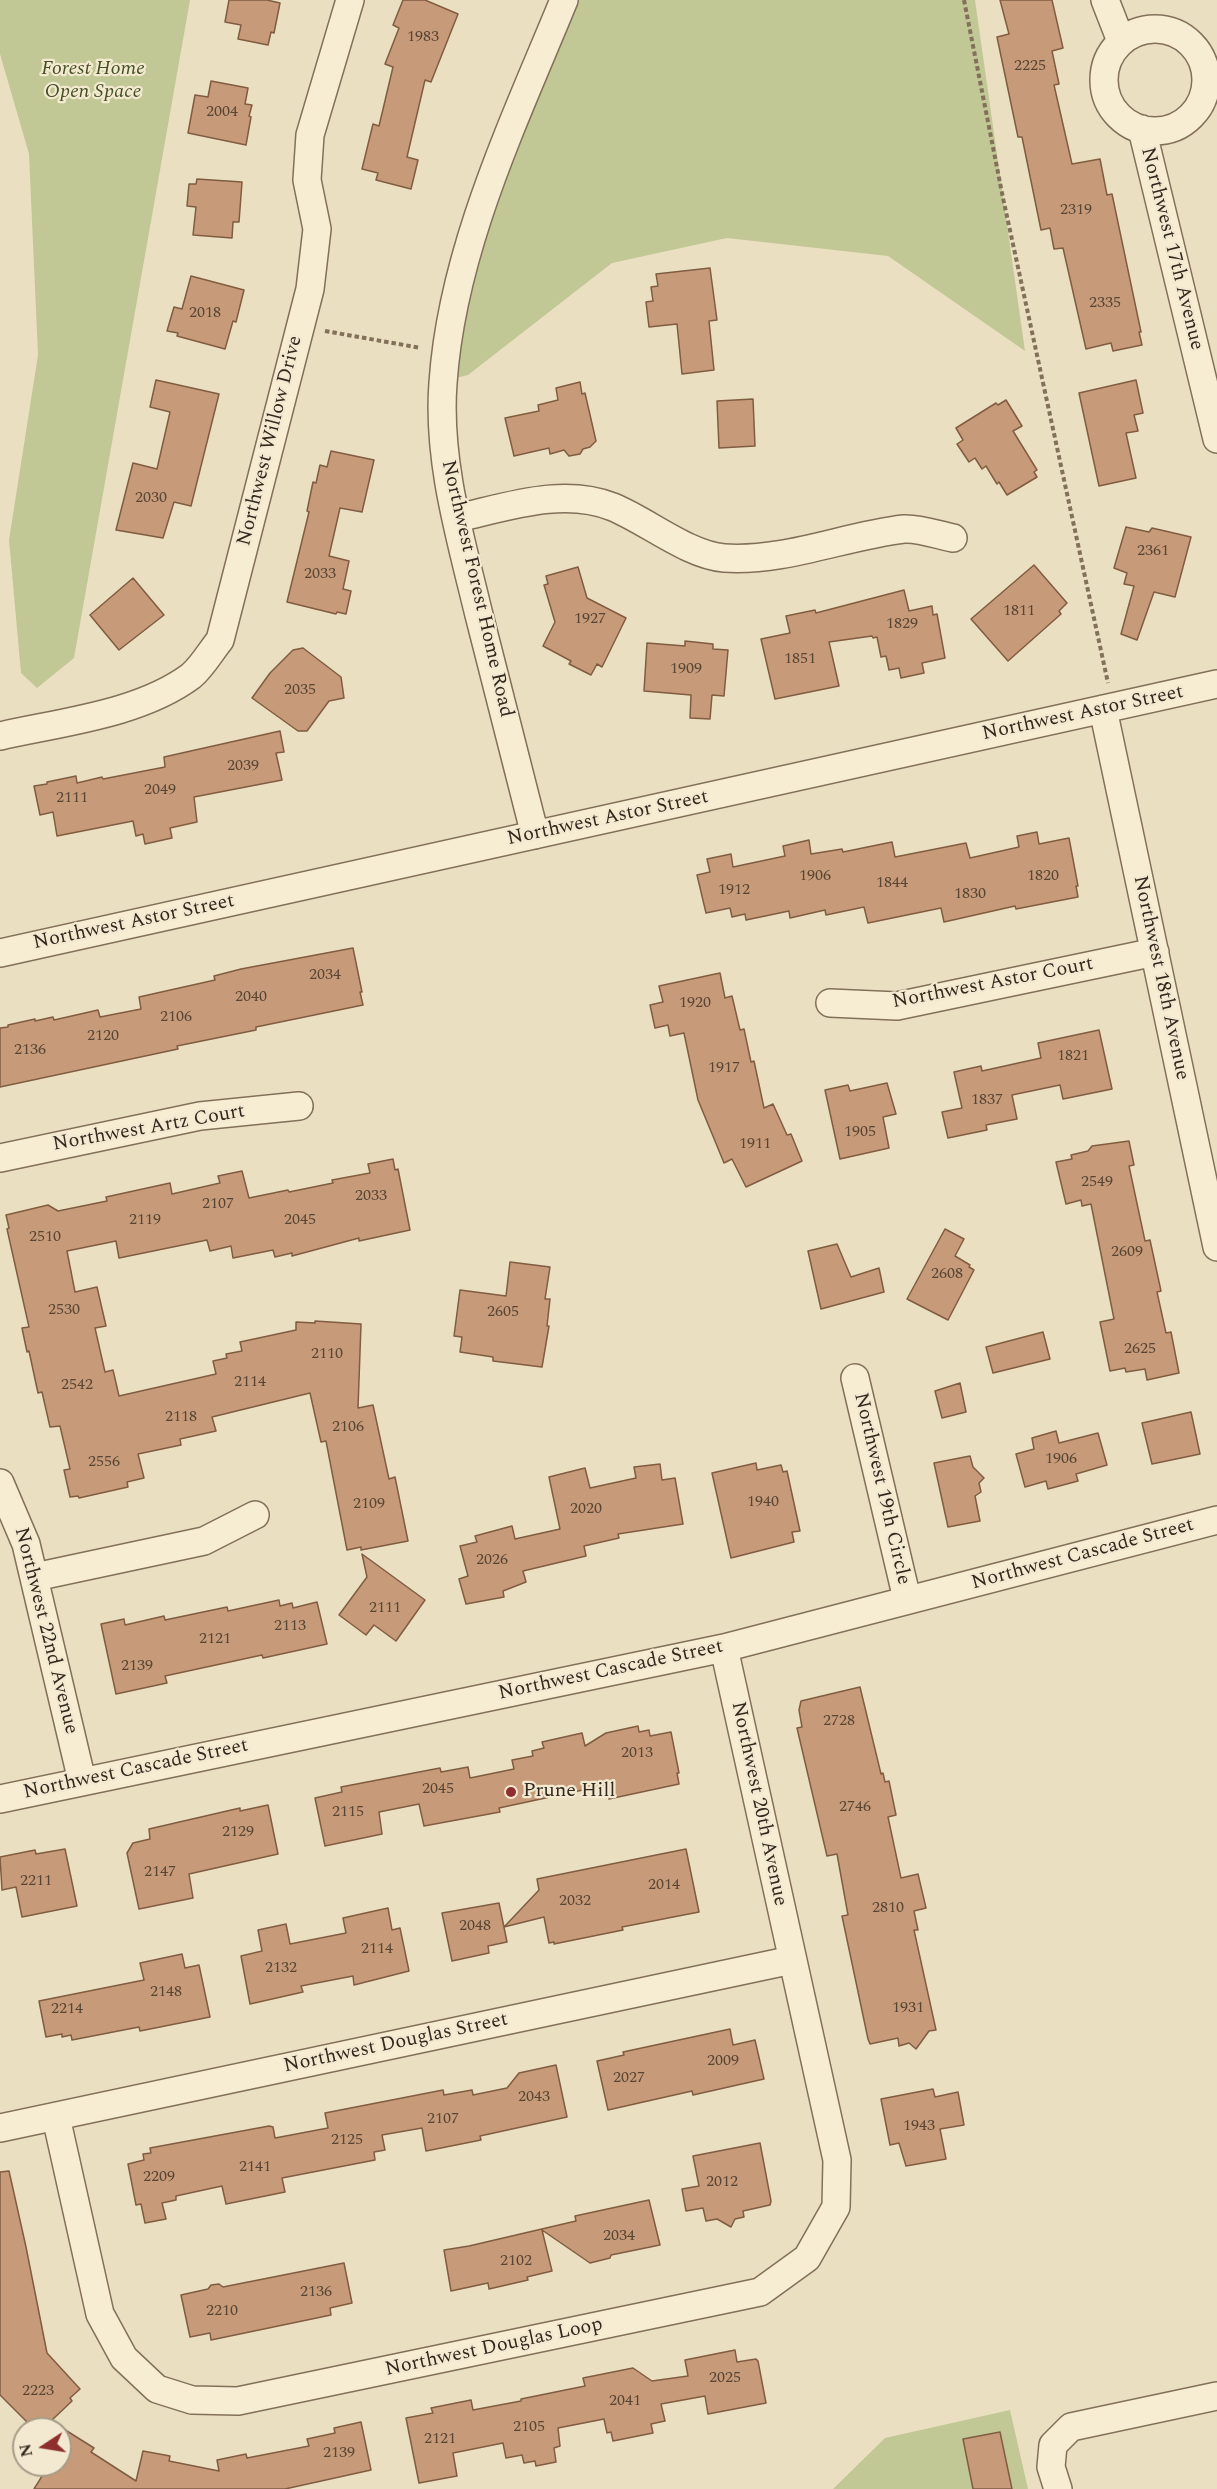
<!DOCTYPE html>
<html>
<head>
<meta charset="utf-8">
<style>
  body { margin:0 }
  #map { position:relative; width:1217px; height:2489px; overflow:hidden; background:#ebdfc1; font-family:Spectral,serif }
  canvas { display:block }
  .north { position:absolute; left:12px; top:2417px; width:60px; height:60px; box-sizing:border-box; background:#f3e9d0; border:2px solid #a69c88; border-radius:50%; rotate:258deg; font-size:16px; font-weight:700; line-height:24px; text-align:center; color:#33281d }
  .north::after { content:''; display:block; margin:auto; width:21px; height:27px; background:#8e2f2e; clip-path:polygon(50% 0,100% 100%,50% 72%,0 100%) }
</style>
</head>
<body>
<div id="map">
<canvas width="1217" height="2489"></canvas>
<div class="north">N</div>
</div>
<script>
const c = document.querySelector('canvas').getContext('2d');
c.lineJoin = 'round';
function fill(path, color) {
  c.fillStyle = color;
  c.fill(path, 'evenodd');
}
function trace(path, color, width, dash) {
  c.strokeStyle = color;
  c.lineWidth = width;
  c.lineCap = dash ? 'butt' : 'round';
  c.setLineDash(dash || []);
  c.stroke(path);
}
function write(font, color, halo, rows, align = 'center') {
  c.font = font + ' Spectral,serif';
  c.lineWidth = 4.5;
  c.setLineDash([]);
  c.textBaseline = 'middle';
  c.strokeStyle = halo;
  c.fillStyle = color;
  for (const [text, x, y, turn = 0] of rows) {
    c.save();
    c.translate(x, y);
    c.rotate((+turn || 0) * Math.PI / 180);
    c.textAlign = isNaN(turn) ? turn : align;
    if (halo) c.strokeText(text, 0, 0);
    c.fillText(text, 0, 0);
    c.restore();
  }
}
const green = new Path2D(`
  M 0,0 L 190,0 L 74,658 L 37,688 L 21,673 L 9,540 L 38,355 L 29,154 L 0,54 Z
  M 571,0 L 975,0 L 1025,351 L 888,256 L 727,238 L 612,263 L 468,375 L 456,378 L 451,353 L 474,261 Z
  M 1010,2410 L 1028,2489 L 833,2489 L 885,2438 Z`);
const building = new Path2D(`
  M 229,0 L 267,0 L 280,3 L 274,33 L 271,32 L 268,45 L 238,39 L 241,25 L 225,22 Z
  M 403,0 L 425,0 L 458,14 L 431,82 L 425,80 L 407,157 L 418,160 L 411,189 L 376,180 L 378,173 L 362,169 L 373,124 L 379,126 L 393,67 L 385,64 L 399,28 L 393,25 Z
  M 1000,0 L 1052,0 L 1063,48 L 1052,51 L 1059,84 L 1054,85 L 1072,164 L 1100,159 L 1107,195 L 1112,194 L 1141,332 L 1139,332 L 1142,345 L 1113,351 L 1111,343 L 1086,349 L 1063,248 L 1054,249 L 1050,228 L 1041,230 L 1022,137 L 1018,137 L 997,37 L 1009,34 Z
  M 211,81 L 248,88 L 245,104 L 252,105 L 249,116 L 251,117 L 246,145 L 188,133 L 195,95 L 208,97 Z
  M 197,179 L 242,182 L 239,222 L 233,222 L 232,238 L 193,235 L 196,207 L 187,206 L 189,184 L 196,184 Z
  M 710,268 L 717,320 L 709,321 L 714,370 L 682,374 L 677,324 L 649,327 L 646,302 L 653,301 L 651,287 L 658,286 L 656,274 Z
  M 191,276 L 244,290 L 236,322 L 233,321 L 225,349 L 177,336 L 178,333 L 167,331 L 174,307 L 182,309 Z
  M 156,380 L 219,394 L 191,506 L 174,502 L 163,538 L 116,530 L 133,463 L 157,469 L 170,412 L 150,407 Z
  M 1136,380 L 1143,413 L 1134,415 L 1138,431 L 1126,433 L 1136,478 L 1099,486 L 1079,393 Z
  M 580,382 L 582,394 L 585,393 L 596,441 L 590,447 L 583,449 L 580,454 L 569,456 L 564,450 L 550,454 L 549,448 L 514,456 L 505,418 L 539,411 L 538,405 L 558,400 L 556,388 Z
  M 753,399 L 755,446 L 719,448 L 717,401 Z
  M 1006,400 L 1022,426 L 1013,431 L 1037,470 L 1034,472 L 1037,477 L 1007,495 L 999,482 L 997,484 L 986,466 L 982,469 L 975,458 L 969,462 L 957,444 L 963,440 L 956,428 L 996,403 L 998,405 Z
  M 331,451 L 374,460 L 362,512 L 340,508 L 329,556 L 349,561 L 343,589 L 351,591 L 346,614 L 337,612 L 336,614 L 287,602 L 309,512 L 307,511 L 313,482 L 316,483 L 320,465 L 327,467 Z
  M 1126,527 L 1149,532 L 1152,528 L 1191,537 L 1175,597 L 1154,592 L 1137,640 L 1121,634 L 1134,586 L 1124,584 L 1127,573 L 1114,568 Z
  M 1034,565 L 1067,603 L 1059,611 L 1061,614 L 1008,661 L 971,619 Z
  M 578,567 L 587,598 L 626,618 L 602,667 L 597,664 L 591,675 L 569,664 L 571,661 L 543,646 L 555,622 L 544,585 L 548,584 L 546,576 Z
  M 133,578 L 164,615 L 119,650 L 90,615 Z
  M 904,590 L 909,611 L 932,606 L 933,615 L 937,614 L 945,658 L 922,663 L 924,673 L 901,678 L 899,668 L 889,670 L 886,656 L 881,657 L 877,637 L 873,638 L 872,636 L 829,642 L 839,686 L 775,699 L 761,639 L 790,633 L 786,616 L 815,610 L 816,613 Z
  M 685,641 L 713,644 L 713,649 L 728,650 L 724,696 L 712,695 L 710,719 L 690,718 L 691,695 L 644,691 L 647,643 L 685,646 Z
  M 303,648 L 341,677 L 344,698 L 329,701 L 307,731 L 298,731 L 252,698 L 270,673 L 293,650 Z
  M 280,731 L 284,752 L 276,753 L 282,780 L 194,797 L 197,822 L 170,828 L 172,838 L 145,844 L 143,834 L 136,836 L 133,821 L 57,836 L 53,812 L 40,815 L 34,786 L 47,784 L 47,782 L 76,776 L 77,783 L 102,777 L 103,779 L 165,767 L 164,757 Z
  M 1037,832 L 1039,844 L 1069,838 L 1078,886 L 1076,886 L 1078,897 L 1016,909 L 1015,906 L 944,922 L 941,908 L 868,923 L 864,907 L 826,915 L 825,910 L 790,918 L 789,911 L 746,920 L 745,914 L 732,917 L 730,908 L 706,913 L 697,875 L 710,872 L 707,859 L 731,854 L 733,867 L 785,856 L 783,846 L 809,840 L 811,854 L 842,849 L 843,852 L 892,842 L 895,857 L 966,843 L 970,858 L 1019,847 L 1017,836 Z
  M 353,948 L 362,992 L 360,992 L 363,1005 L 256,1027 L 256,1030 L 177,1046 L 178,1049 L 0,1087 L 0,1028 L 8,1027 L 8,1025 L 35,1019 L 35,1021 L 53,1017 L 54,1020 L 98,1010 L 100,1017 L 141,1009 L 139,997 L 215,980 L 214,976 L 241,969 Z
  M 720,973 L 725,998 L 732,996 L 740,1030 L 744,1029 L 751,1062 L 754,1061 L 764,1108 L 773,1104 L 787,1135 L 791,1134 L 802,1161 L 746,1187 L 732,1159 L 724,1163 L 715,1141 L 698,1100 L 684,1033 L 670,1036 L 668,1025 L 655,1028 L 650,1005 L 663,1002 L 659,986 Z
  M 1099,1030 L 1112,1089 L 1063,1099 L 1060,1085 L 1012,1095 L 1017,1119 L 986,1125 L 987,1130 L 948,1138 L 942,1112 L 962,1108 L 954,1072 L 981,1066 L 982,1071 L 1041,1058 L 1038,1043 Z
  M 887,1083 L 896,1114 L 883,1117 L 889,1148 L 840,1159 L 825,1090 L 848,1085 L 850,1091 Z
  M 1129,1141 L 1134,1165 L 1129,1166 L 1145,1241 L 1150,1240 L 1161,1291 L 1157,1292 L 1166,1333 L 1171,1332 L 1179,1373 L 1147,1380 L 1145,1369 L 1126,1372 L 1125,1368 L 1110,1371 L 1100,1322 L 1114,1319 L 1091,1204 L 1082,1206 L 1081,1200 L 1066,1204 L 1056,1162 L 1072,1159 L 1071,1155 L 1088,1151 L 1092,1146 Z
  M 393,1159 L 395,1170 L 398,1169 L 410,1230 L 359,1241 L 359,1238 L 292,1256 L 292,1253 L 275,1257 L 273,1250 L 233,1258 L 231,1246 L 210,1251 L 207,1240 L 119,1258 L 116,1241 L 67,1251 L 75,1292 L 97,1287 L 106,1326 L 95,1328 L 105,1372 L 113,1370 L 119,1396 L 216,1374 L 213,1361 L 227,1358 L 226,1354 L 242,1351 L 240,1342 L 296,1330 L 296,1322 L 315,1323 L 315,1321 L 361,1324 L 358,1408 L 373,1405 L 389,1479 L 395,1477 L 408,1541 L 361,1550 L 361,1547 L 347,1550 L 326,1441 L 321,1442 L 310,1393 L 212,1417 L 216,1431 L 180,1439 L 181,1445 L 138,1454 L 144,1478 L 127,1482 L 128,1487 L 79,1498 L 78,1496 L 70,1497 L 64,1470 L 70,1469 L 60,1426 L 50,1427 L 42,1392 L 38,1393 L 29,1351 L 27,1352 L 22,1328 L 29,1327 L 7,1229 L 9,1228 L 6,1215 L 48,1205 L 58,1211 L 107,1201 L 106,1197 L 170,1183 L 172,1194 L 220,1183 L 218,1176 L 242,1171 L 249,1198 L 288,1190 L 289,1192 L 333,1183 L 332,1180 L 370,1173 L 368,1164 Z
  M 945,1229 L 964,1239 L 955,1256 L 970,1265 L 969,1267 L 974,1270 L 948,1320 L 907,1299 Z
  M 837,1244 L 851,1277 L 879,1268 L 884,1292 L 821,1309 L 808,1251 Z
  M 510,1262 L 550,1267 L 545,1299 L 550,1299 L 547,1326 L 549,1326 L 542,1367 L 493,1361 L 493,1357 L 460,1352 L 462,1337 L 454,1336 L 460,1290 L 506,1296 Z
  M 1043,1332 L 1050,1359 L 993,1373 L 986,1347 Z
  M 960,1383 L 966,1412 L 942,1418 L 935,1391 Z
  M 1191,1412 L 1200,1454 L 1152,1464 L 1142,1423 Z
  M 1056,1431 L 1059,1443 L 1098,1433 L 1107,1465 L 1076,1474 L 1078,1481 L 1048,1489 L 1046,1481 L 1025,1487 L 1016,1454 L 1034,1449 L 1032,1438 Z
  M 970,1456 L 973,1467 L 984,1478 L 979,1483 L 981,1492 L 975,1496 L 980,1521 L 948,1527 L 934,1463 Z
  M 756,1463 L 757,1470 L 781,1465 L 783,1472 L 787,1471 L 800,1531 L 792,1532 L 794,1542 L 731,1558 L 712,1473 Z
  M 660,1464 L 662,1480 L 675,1478 L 683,1524 L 618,1534 L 619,1538 L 584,1546 L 586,1556 L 523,1571 L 526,1582 L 503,1591 L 504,1597 L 466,1604 L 459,1579 L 468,1576 L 460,1546 L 477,1542 L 475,1536 L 512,1526 L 515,1539 L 560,1529 L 549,1477 L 585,1468 L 590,1488 L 636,1478 L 634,1467 Z
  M 362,1554 L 425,1600 L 396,1641 L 374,1625 L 366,1635 L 339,1615 L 367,1577 Z
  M 279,1600 L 280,1606 L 292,1603 L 293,1608 L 317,1602 L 327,1644 L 263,1658 L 262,1655 L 165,1676 L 167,1683 L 116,1694 L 101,1624 L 124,1619 L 125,1625 L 164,1616 L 165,1620 L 227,1607 L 228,1611 Z
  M 860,1687 L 881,1774 L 883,1773 L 885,1782 L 889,1781 L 896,1815 L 888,1817 L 901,1878 L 918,1874 L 926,1908 L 914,1911 L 918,1930 L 914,1930 L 936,2030 L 929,2031 L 916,2049 L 909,2043 L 899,2046 L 898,2038 L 870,2044 L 868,2039 L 842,1916 L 848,1915 L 837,1854 L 827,1856 L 797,1728 L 802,1727 L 799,1710 L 801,1701 Z
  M 638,1726 L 639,1732 L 649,1730 L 650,1736 L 671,1732 L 679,1773 L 677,1773 L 679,1784 L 609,1799 L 606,1785 L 499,1808 L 500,1812 L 424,1826 L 419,1804 L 379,1812 L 382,1834 L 325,1846 L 315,1798 L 342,1792 L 341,1787 L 440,1768 L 441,1772 L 468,1767 L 470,1778 L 514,1769 L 512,1760 L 533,1756 L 532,1751 L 544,1748 L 542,1742 L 582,1733 L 585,1746 L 606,1733 Z
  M 268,1805 L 278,1854 L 189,1874 L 193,1898 L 139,1909 L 127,1853 L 133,1843 L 150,1839 L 149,1829 L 240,1808 L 240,1811 Z
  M 65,1849 L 77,1906 L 22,1917 L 16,1887 L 2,1890 L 0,1857 L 35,1850 L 36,1854 Z
  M 686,1849 L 699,1912 L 622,1927 L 623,1930 L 554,1944 L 554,1942 L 549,1943 L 544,1917 L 504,1927 L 539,1890 L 537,1879 Z
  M 499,1903 L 507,1942 L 488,1946 L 489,1953 L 452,1961 L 442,1913 Z
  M 388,1908 L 392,1930 L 400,1928 L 409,1971 L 354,1985 L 353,1976 L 301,1986 L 303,1992 L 250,2004 L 241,1956 L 262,1951 L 258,1930 L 286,1924 L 290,1944 L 346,1933 L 343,1918 Z
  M 182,1954 L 185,1968 L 199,1965 L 210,2017 L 140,2031 L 139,2027 L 72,2040 L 71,2035 L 62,2037 L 62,2034 L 46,2037 L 39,2001 L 144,1980 L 140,1963 Z
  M 730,2029 L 733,2045 L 755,2040 L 764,2079 L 693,2095 L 692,2091 L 608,2110 L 597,2061 L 624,2055 L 623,2052 Z
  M 556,2065 L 567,2117 L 480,2136 L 481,2140 L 426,2151 L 422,2128 L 382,2135 L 385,2150 L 374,2152 L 375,2160 L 282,2178 L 285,2192 L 226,2204 L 222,2186 L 176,2196 L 176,2200 L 162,2203 L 166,2219 L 145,2223 L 141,2204 L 136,2205 L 128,2164 L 144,2160 L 143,2154 L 151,2153 L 150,2148 L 269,2126 L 273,2127 L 275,2138 L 328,2128 L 325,2113 L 443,2090 L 444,2095 L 472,2090 L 473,2095 L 507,2088 L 519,2073 Z
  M 933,2089 L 935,2097 L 958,2092 L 964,2125 L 940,2129 L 946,2159 L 906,2166 L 899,2143 L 890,2145 L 881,2099 Z
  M 760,2143 L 771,2201 L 770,2205 L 743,2211 L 744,2217 L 735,2219 L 731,2227 L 717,2219 L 706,2221 L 703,2208 L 686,2211 L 682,2189 L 699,2186 L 693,2156 Z
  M 9,2171 L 26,2247 L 47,2353 L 80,2389 L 70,2398 L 72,2401 L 51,2421 L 94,2448 L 91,2452 L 136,2481 L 143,2451 L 170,2456 L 169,2461 L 219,2471 L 217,2460 L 246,2454 L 247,2458 L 309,2446 L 307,2439 L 335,2433 L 334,2428 L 361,2422 L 371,2470 L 285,2489 L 34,2489 L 49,2465 L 60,2465 L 60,2429 L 34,2429 L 0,2395 L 0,2172 Z
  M 649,2200 L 660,2245 L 611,2255 L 610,2258 L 590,2263 L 542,2230 L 552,2271 L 527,2277 L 528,2280 L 489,2289 L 488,2283 L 451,2291 L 444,2250 L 469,2246 L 576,2221 L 575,2216 Z
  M 344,2263 L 352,2303 L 330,2308 L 331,2315 L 211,2340 L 210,2333 L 190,2337 L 181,2295 L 208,2289 L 211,2285 L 219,2284 L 223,2287 Z
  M 735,2350 L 737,2362 L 756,2359 L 758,2361 L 766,2403 L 708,2414 L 705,2396 L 661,2404 L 665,2421 L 651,2424 L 653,2433 L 613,2441 L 611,2432 L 607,2433 L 604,2419 L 558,2428 L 560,2446 L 554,2448 L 556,2462 L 536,2466 L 535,2461 L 524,2463 L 522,2455 L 506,2458 L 503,2443 L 453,2453 L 457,2476 L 419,2483 L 406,2418 L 433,2413 L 431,2408 L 471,2400 L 473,2410 L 521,2401 L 521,2399 L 585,2386 L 583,2378 L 633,2368 L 652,2381 L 688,2376 L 685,2360 Z
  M 1000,2432 L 1012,2489 L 973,2489 L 963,2439 Z`);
const path = new Path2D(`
  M 964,0 L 1003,198 L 1108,683
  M 325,331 L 421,348`);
const minor = new Path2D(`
  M 1105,0 L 1121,41
  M1104 80a51 51 0 1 1 102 0a51 51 0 1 1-102 0Z
  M 1142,129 L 1217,439
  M 457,518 C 507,507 563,487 613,507 C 647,521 688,555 724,558 C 786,562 844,536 904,529 C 919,528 938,535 953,538
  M 1103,709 L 1217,1247
  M 0,736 C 62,722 140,714 191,676 C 202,667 211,651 220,640 L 310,289 L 317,229 L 307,180 L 310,135 L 350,0
  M 535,835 C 516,762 498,688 479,615 C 461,540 437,461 443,383 C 452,250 514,122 564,0
  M 0,953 L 1217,684
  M 830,1003 L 897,1006 L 1155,952
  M 0,1158 L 200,1116 L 299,1106
  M 855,1378 L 907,1599
  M 0,1483 L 26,1544 L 82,1781
  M 35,1577 L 204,1541 L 255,1515
  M 0,1799 L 724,1648 L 1217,1520
  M 56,2117 L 100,2314 L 124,2358 L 157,2389 L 192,2400 L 238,2401 L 760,2292 L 807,2258 L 836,2207 L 837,2160 L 724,1648
  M 0,2128 L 792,1960
  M 1058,2489 L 1051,2467 L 1053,2445 L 1071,2427 L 1217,2396`);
const markers = [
  [511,1792,6,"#8e2f2e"]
];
const numberNames = [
  ["1983",423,38],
  ["2225",1030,67],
  ["2004",222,113],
  ["2319",1076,211],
  ["2335",1105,304],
  ["2018",205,314],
  ["2030",151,499],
  ["2361",1153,552],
  ["2033",320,575],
  ["1811",1019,612],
  ["1927",590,620],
  ["1829",902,625],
  ["1851",800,660],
  ["1909",686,670],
  ["2035",300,691],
  ["2039",243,767],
  ["2049",160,791],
  ["2111",72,799],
  ["1906",815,877],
  ["1820",1043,877],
  ["1844",892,884],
  ["1912",734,891],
  ["1830",970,895],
  ["2034",325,976],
  ["2040",251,998],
  ["1920",695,1004],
  ["2106",176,1018],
  ["2120",103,1037],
  ["2136",30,1051],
  ["1821",1073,1057],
  ["1917",724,1069],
  ["1837",987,1101],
  ["1905",860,1133],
  ["1911",755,1145],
  ["2549",1097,1183],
  ["2033",371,1197],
  ["2107",218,1205],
  ["2119",145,1221],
  ["2045",300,1221],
  ["2510",45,1238],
  ["2609",1127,1253],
  ["2608",947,1275],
  ["2530",64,1311],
  ["2605",503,1313],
  ["2625",1140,1350],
  ["2110",327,1355],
  ["2114",250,1383],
  ["2542",77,1386],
  ["2118",181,1418],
  ["2106",348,1428],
  ["1906",1061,1460],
  ["2556",104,1463],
  ["1940",763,1503],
  ["2109",369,1505],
  ["2020",586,1510],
  ["2026",492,1561],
  ["2111",385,1609],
  ["2113",290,1627],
  ["2121",215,1640],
  ["2139",137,1667],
  ["2728",839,1722],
  ["2013",637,1754],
  ["2045",438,1790],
  ["2746",855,1808],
  ["2115",348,1813],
  ["2129",238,1833],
  ["2147",160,1873],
  ["2211",36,1882],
  ["2014",664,1886],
  ["2032",575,1902],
  ["2810",888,1909],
  ["2048",475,1927],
  ["2114",377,1950],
  ["2132",281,1969],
  ["2148",166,1993],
  ["1931",908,2009],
  ["2214",67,2010],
  ["2009",723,2062],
  ["2027",629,2079],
  ["2043",534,2098],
  ["2107",443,2120],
  ["1943",919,2127],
  ["2125",347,2141],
  ["2141",255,2168],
  ["2209",159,2178],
  ["2012",722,2183],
  ["2034",619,2237],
  ["2102",516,2262],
  ["2136",316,2293],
  ["2210",222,2312],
  ["2025",725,2379],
  ["2223",38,2392],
  ["2041",625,2402],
  ["2105",529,2428],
  ["2121",440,2440],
  ["2139",339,2454]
];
const parkNames = [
  ["Forest Home",93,70],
  ["Open Space",93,93]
];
const streetNames = [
  ["Northwest 17th Avenue",1171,249,76],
  ["Northwest Willow Drive",271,441,-76],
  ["Northwest Forest Home Road",476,589,77],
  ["Northwest Astor Street",1083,714,-12],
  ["Northwest Astor Street",608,819,-12],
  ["Northwest Astor Street",134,923,-12],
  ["Northwest 18th Avenue",1160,978,78],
  ["Northwest Astor Court",993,984,-11],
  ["Northwest Artz Court",149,1129,-10],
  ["Northwest 19th Circle",881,1489,77],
  ["Northwest Cascade Street",1083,1555,-15],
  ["Northwest 22nd Avenue",45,1631,76],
  ["Northwest Cascade Street",611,1671,-12],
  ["Northwest Cascade Street",136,1770,-12],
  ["Northwest 20th Avenue",758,1804,78],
  ["Northwest Douglas Street",396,2044,-12],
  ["Northwest Douglas Loop",494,2348,-12]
];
const poiNames = [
  ["Prune Hill",523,1792]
];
fill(green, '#c1c896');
fill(building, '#c79b79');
trace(building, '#805c41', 1.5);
trace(minor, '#83705a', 30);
trace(path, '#83705a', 4, [4.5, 3]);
trace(minor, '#f6edd3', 27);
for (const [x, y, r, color] of markers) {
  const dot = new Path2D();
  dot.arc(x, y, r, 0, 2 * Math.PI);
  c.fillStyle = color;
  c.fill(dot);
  trace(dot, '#f3e9d0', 2);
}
write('16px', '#584534', null, numberNames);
write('italic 20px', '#434f25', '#f3e9d0', parkNames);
write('20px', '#33281d', '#f3e9d0', streetNames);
write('20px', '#33281d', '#f3e9d0', poiNames, 'left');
</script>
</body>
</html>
